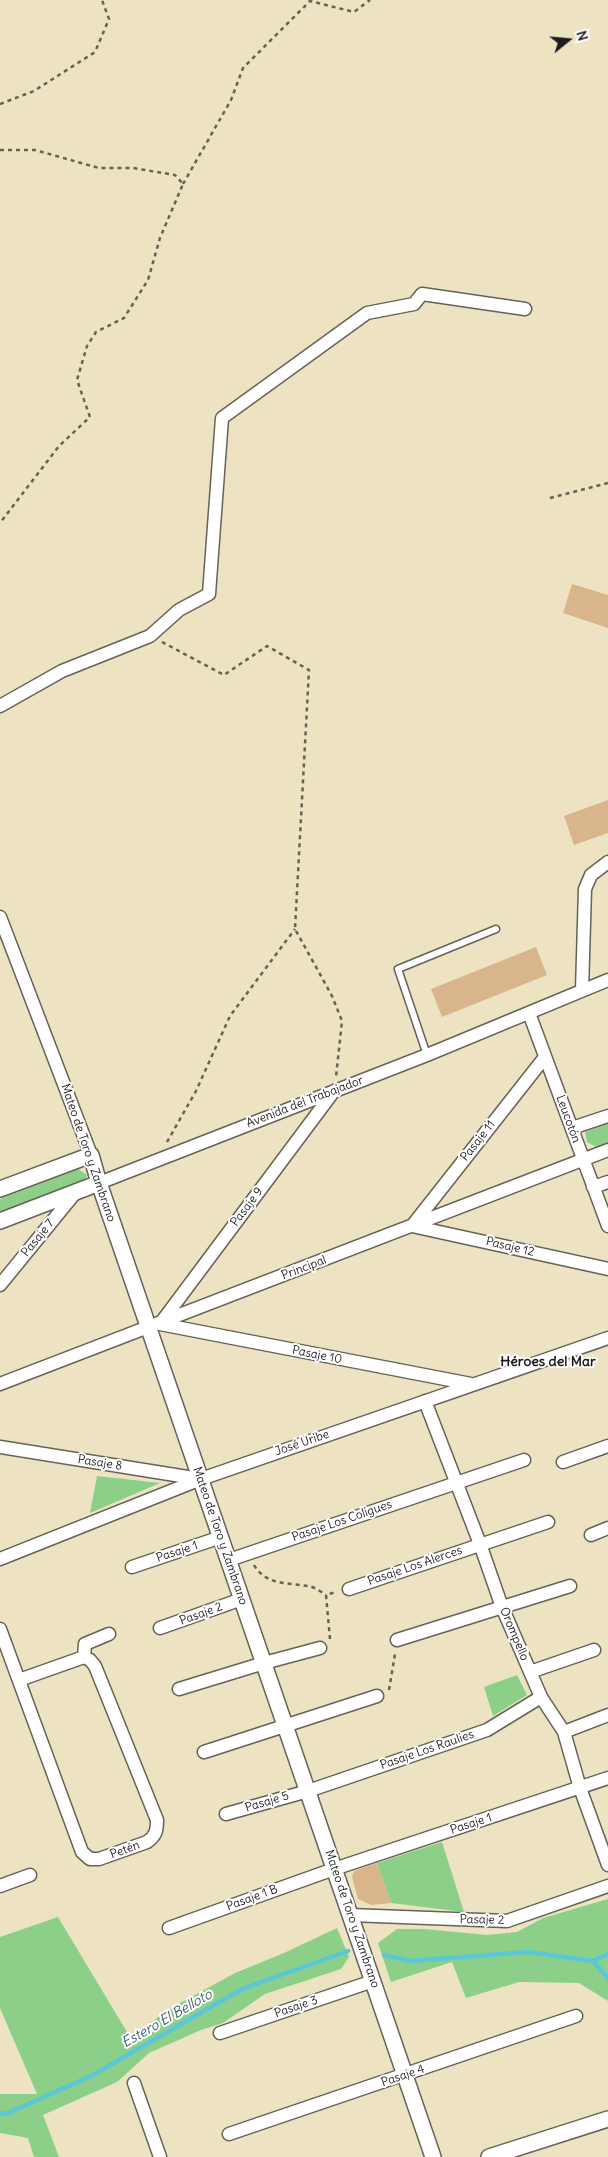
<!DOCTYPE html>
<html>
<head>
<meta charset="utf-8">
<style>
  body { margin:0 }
  #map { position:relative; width:608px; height:2157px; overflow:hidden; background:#ede3c3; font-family:Delius,sans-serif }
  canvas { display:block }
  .north { position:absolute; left:543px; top:15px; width:50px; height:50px; -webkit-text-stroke:4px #fff; paint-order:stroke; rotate:73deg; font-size:14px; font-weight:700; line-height:20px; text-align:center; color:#1c1c1c }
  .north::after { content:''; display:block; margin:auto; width:18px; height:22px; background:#1c1c1c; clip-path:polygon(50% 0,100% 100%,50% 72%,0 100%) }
</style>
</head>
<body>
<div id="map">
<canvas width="608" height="2157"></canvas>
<div class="north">N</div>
</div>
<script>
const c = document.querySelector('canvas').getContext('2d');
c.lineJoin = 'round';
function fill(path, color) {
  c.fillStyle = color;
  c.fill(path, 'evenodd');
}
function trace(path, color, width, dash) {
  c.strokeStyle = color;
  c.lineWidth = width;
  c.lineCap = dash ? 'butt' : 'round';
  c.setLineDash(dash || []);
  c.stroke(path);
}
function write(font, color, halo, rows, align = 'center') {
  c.font = font + ' Delius,sans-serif';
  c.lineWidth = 4;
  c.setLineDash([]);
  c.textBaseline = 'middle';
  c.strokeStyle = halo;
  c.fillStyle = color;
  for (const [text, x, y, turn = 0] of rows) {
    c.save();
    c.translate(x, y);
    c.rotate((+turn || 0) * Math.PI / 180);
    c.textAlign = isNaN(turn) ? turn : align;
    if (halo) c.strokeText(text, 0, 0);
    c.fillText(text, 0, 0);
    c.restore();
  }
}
const green = new Path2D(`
  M 608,1124 L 608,1144 L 596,1147 L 587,1142 L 585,1132 Z
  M 78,1169 L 87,1175 L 85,1180 L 0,1213 L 0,1199 Z
  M 97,1476 L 160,1483 L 90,1513 Z
  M 517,1675 L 527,1695 L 493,1716 L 484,1687 Z
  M 442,1842 L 464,1912 L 391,1903 L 377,1863 Z
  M 608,1899 L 608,2001 L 579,1983 L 519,1982 L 466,1998 L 452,1962 L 391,1982 L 378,1943 L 397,1929 L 424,1929 L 487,1935 L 517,1932 L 543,1918 Z
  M 58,1917 L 130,2037 L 173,2007 L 235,1973 L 284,1953 L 337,1928 L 349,1957 L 341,1969 L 265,1994 L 223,2023 L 201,2030 L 149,2053 L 117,2082 L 43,2115 L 59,2157 L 34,2157 L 28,2138 L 0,2133 L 0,2094 L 37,2094 L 0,2008 L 0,1937 Z`);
const stream = new Path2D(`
  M 384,1955 L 410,1961 L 528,1952 L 593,1961 L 608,1954
  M 593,1961 L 608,1978
  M 0,2114 L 8,2113 L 91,2076 L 242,1989 L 348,1951`);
const building = new Path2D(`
  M 572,584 L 608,595 L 608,628 L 563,613 Z
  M 608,800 L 608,833 L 574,845 L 564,816 Z
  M 536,947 L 547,975 L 442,1017 L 431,989 Z
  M 377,1863 L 391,1903 L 371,1905 L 358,1899 L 352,1877 L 354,1871 Z`);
const path = new Path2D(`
  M 0,104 L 34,91 L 95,52 L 109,19 L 102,0
  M 0,150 L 35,150 L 99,168 L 133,168 L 175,175 L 183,184 L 160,238 L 148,280 L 124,318 L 96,332 L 87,346 L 77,380 L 90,417 L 59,446 L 0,523
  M 183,184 L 231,100 L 243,68 L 310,1 L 354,12 L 370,0
  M 550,498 L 608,483
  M 162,642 L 224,675 L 267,646 L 309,670 L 295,929 L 332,996 L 342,1021 L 336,1077
  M 167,1142 L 196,1091 L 230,1016 L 295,929
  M 254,1565 C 265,1585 289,1583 308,1586 C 315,1587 321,1592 326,1595
  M 330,1639 L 326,1595 L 336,1592
  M 389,1690 L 395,1654`);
const service = new Path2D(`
  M 427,1055 L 398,969 L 496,929`);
const minor = new Path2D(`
  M 0,706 L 62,671 L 150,636 L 179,610 L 209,594 L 222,418 L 367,313 L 414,304 L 422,294 L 525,309
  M 0,917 L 91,1155
  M 582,990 L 585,889 L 591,875 L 608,862
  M 529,1013 L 608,1226
  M 545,1057 L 412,1226 L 608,1269
  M 334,1091 L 160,1324 L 471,1384
  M 572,1128 L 608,1116
  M 99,1183 L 427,1055 L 608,980
  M 593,1187 L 608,1182
  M 0,1285 L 76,1192
  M 0,1384 L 608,1150
  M 425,1401 L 480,1544 L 502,1607 L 541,1697 L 564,1732 L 580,1788 L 608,1865
  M 0,1447 L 200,1479
  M 563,1462 L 608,1446
  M 591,1535 L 608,1528
  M 0,1559 L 201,1479 L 608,1338
  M 229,1560 L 524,1460
  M 132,1567 L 221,1537
  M 349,1589 L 548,1522
  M 160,1628 L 242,1599
  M 0,1629 L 82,1852 L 90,1859 L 99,1859 L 147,1842 C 156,1836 157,1830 157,1820 L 95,1666 L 90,1660 L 84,1657 L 19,1680
  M 397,1640 L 570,1586
  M 84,1657 L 85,1644 L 109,1634
  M 530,1672 L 594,1650
  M 179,1689 L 264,1663 L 320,1648
  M 564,1732 L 608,1715
  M 204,1752 L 377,1696
  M 226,1814 L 308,1791 L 487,1730 L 541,1697
  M 0,1886 L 30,1875
  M 350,1915 L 507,1921 L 608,1886
  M 169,1928 L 334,1869 L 608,1778
  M 220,2033 L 373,1981
  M 134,2083 L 160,2157
  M 229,2134 L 576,2016`);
const tertiary = new Path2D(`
  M 0,1189 L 91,1155 L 99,1183 L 433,2157
  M 0,1221 L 99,1183
  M 489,2157 L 608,2119`);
const streetNames = [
  ["Avenida del Trabajador",305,1102,-21],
  ["Leucotón",568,1119,70],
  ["Pasaje 11",478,1141,-52],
  ["Mateo de Toro y Zambrano",88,1153,71],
  ["Pasaje 9",247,1207,-53],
  ["Pasaje 7",38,1238,-51],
  ["Pasaje 12",510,1247,13],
  ["Principal",304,1268,-21],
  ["Pasaje 10",317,1355,11],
  ["José Uribe",302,1443,-19],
  ["Pasaje 8",100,1463,9],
  ["Pasaje Los Coligues",342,1521,-19],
  ["Mateo de Toro y Zambrano",220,1536,71],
  ["Pasaje 1",177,1552,-18],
  ["Pasaje Los Alerces",415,1566,-19],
  ["Pasaje 2",201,1614,-20],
  ["Orompello",514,1634,67],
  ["Pasaje Los Raulies",427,1750,-19],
  ["Pasaje 5",267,1802,-17],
  ["Pasaje 1",471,1824,-18],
  ["Petén",125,1850,-20],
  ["Pasaje 1 B",252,1898,-20],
  ["Mateo de Toro y Zambrano",352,1919,71],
  ["Pasaje 2",482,1920,1],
  ["Pasaje 3",296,2007,-19],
  ["Pasaje 4",403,2076,-19]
];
const neighbourhoodNames = [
  ["Héroes del Mar",548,1362]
];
const waterNames = [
  ["Estero El Belloto",167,2019,-30]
];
fill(green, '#8bcf89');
trace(stream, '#5bc6d6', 4.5);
fill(building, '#d8b58a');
trace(service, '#656256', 9);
trace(minor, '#656256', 15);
trace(tertiary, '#656256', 18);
trace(path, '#656256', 2.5, [4, 4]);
trace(service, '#fff', 6);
trace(minor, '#fff', 12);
trace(tertiary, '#fff', 15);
write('12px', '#1c1c1c', '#fff', streetNames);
write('bold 14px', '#1c1c1c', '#fff', neighbourhoodNames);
write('italic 14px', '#356066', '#fff', waterNames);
</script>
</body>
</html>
